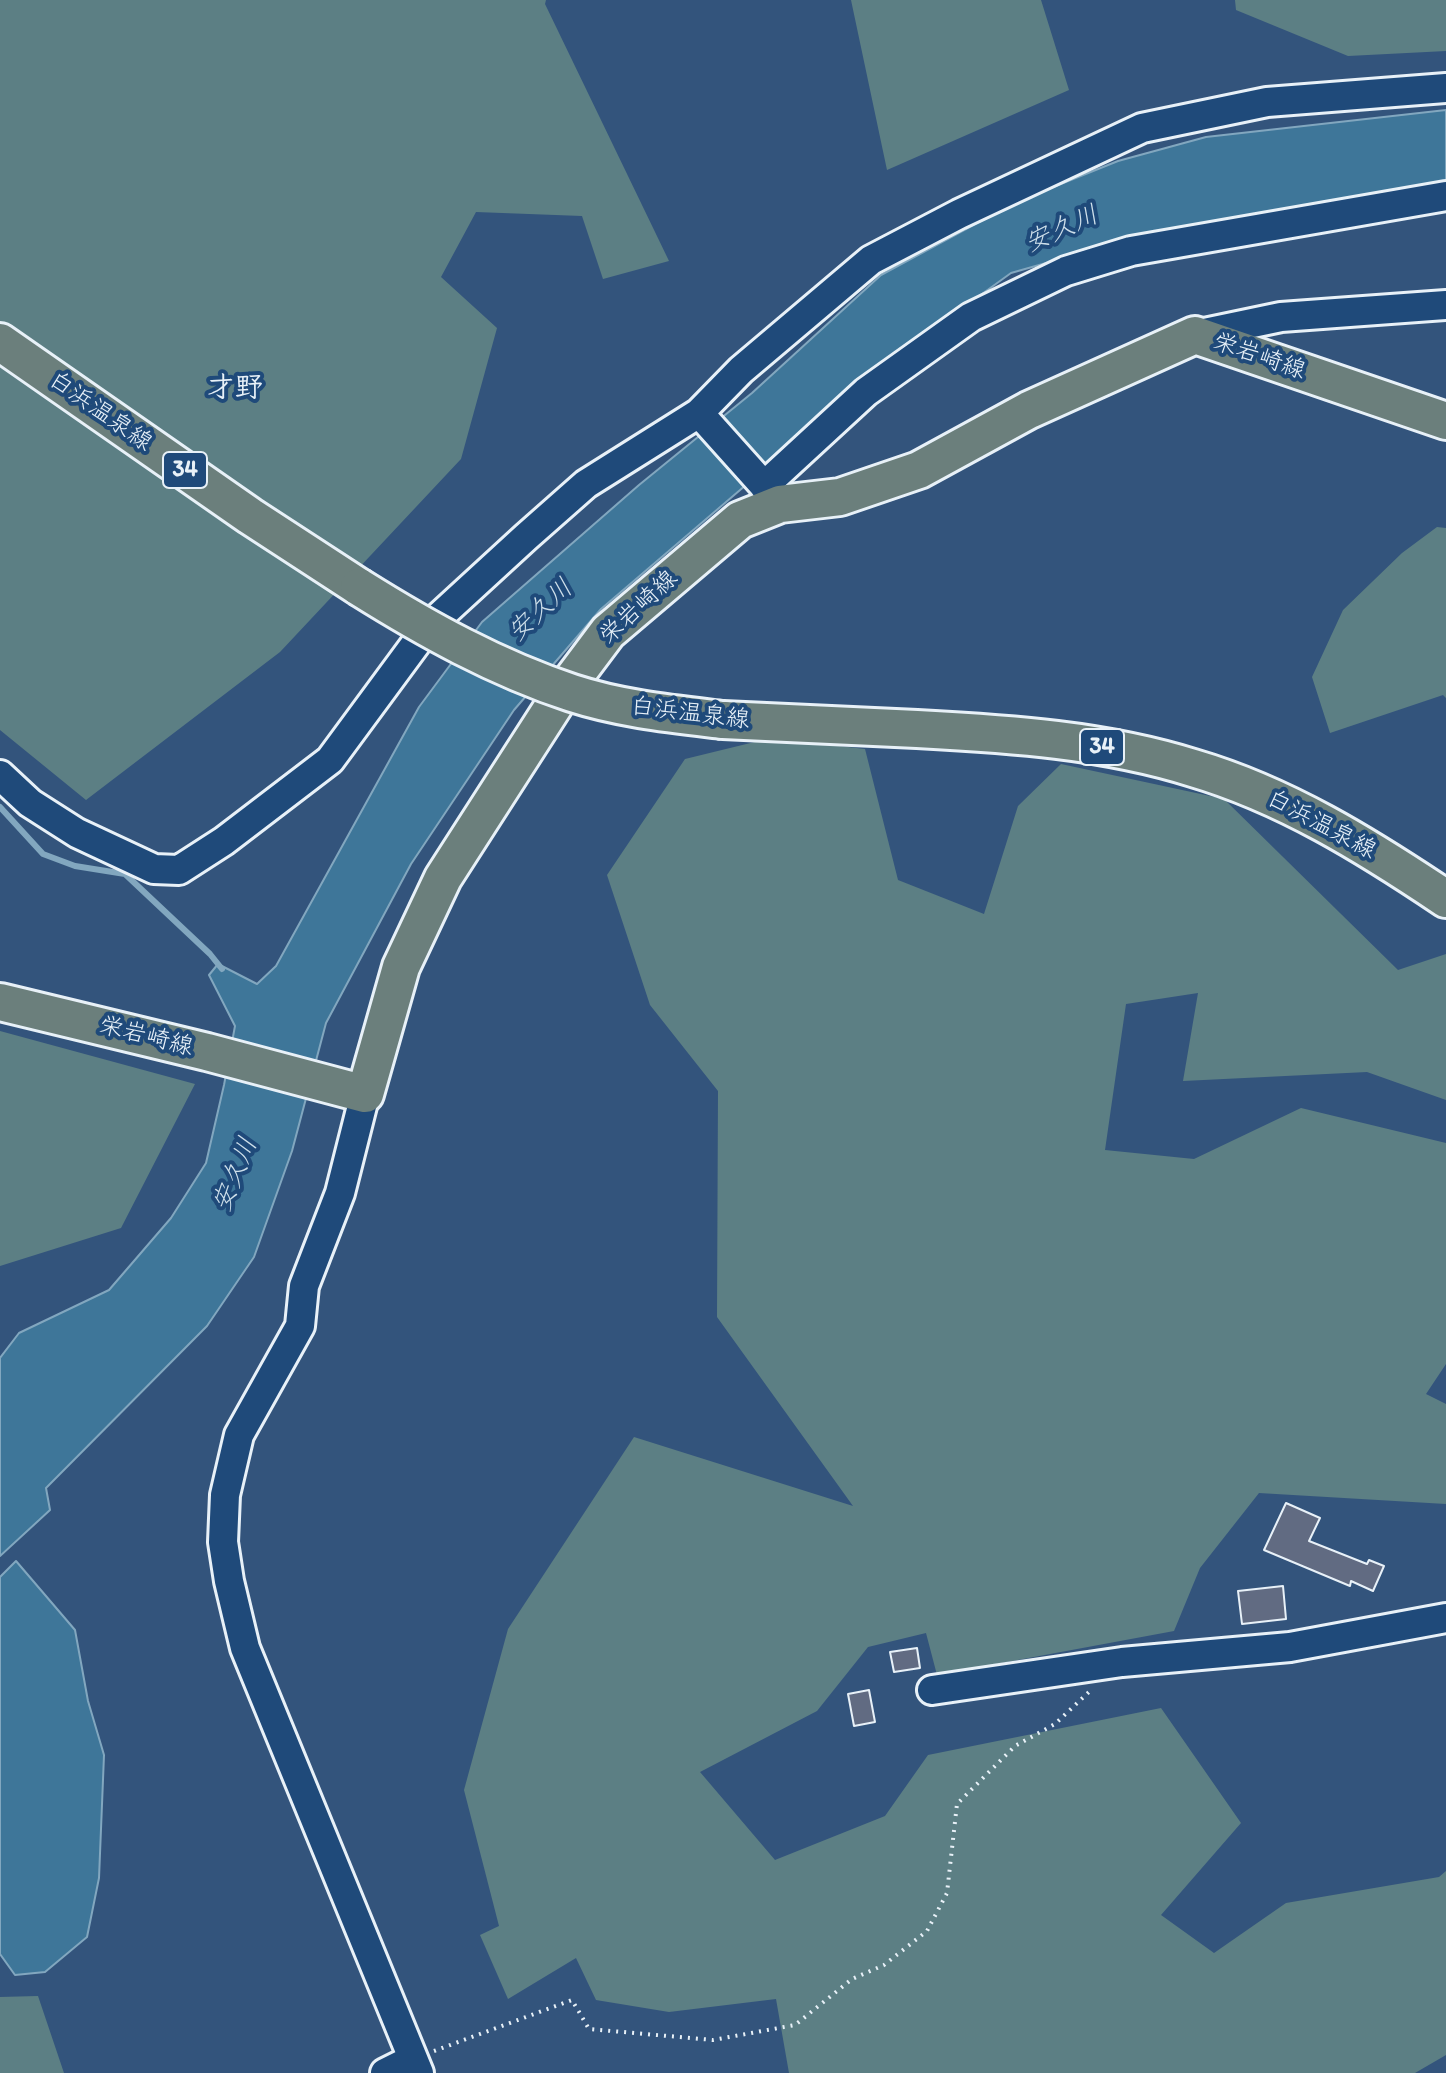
<!DOCTYPE html>
<html>
<head>
<meta charset="utf-8">
<style>
  body { margin:0 }
  canvas { display:block; background:#33547c }
</style>
</head>
<body>
<canvas width="1446" height="2073"></canvas>
<script>
const c = document.querySelector('canvas').getContext('2d');
c.lineJoin = 'round';
function fill(path, color) {
  c.fillStyle = color;
  c.fill(path, 'evenodd');
}
function trace(path, color, width, dash) {
  c.strokeStyle = color;
  c.lineWidth = width;
  c.lineCap = dash ? 'butt' : 'round';
  c.setLineDash(dash || []);
  c.stroke(path);
}
function write(font, color, halo, rows, align = 'center') {
  c.font = font + ' Itim,"Klee One",sans-serif';
  c.lineWidth = 8;
  c.setLineDash([]);
  c.textBaseline = 'middle';
  c.strokeStyle = halo;
  c.fillStyle = color;
  for (const [text, x, y, turn = 0] of rows) {
    c.save();
    c.translate(x, y);
    c.rotate((+turn || 0) * Math.PI / 180);
    c.textAlign = isNaN(turn) ? turn : align;
    if (halo) c.strokeText(text, 0, 0);
    c.fillText(text, 0, 0);
    c.restore();
  }
}
const green = new Path2D(`
  M 0,0 L 546,0 L 545,4 L 669,261 L 603,279 L 582,216 L 476,212 L 441,277 L 497,328 L 461,459 L 280,652 L 86,800 L 0,730 Z
  M 851,0 L 1041,0 L 1069,90 L 887,170 Z
  M 1235,0 L 1446,0 L 1446,51 L 1348,56 L 1236,10 Z
  M 1437,527 L 1446,528 L 1446,698 L 1443,695 L 1330,733 L 1312,677 L 1343,610 L 1402,553 Z
  M 771,738 L 865,749 L 898,880 L 984,914 L 1018,806 L 1061,764 L 1224,799 L 1398,970 L 1446,954 L 1446,1100 L 1367,1072 L 1183,1081 L 1198,993 L 1126,1004 L 1105,1150 L 1194,1159 L 1301,1108 L 1446,1143 L 1446,1364 L 1426,1394 L 1446,1404 L 1446,1504 L 1259,1493 L 1200,1568 L 1174,1631 L 937,1675 L 926,1633 L 868,1647 L 817,1711 L 700,1772 L 775,1860 L 885,1816 L 928,1755 L 1161,1708 L 1241,1823 L 1161,1915 L 1214,1953 L 1286,1903 L 1439,1877 L 1446,1871 L 1446,2055 L 1415,2073 L 789,2073 L 776,1999 L 669,2012 L 596,2000 L 576,1958 L 508,1999 L 480,1935 L 499,1926 L 464,1790 L 508,1629 L 634,1437 L 853,1506 L 717,1317 L 718,1091 L 650,1005 L 607,875 L 685,759 Z
  M 0,1031 L 195,1084 L 121,1228 L 0,1266 Z
  M 38,1996 L 64,2073 L 0,2073 L 0,1997 Z`);
const water = new Path2D(`
  M 1446,110 L 1446,185 L 1328,201 L 1148,234 L 1011,273 L 899,354 L 601,609 L 514,710 L 411,864 L 326,1023 L 292,1151 L 254,1257 L 207,1326 L 46,1488 L 50,1510 L 0,1556 L 0,1358 L 19,1333 L 109,1290 L 171,1218 L 206,1163 L 224,1085 L 235,1026 L 209,975 L 218,964 L 257,984 L 276,966 L 419,707 L 482,622 L 639,485 L 752,393 L 881,275 L 1016,202 L 1118,161 L 1206,137 Z
  M 16,1561 L 75,1630 L 88,1701 L 104,1755 L 99,1878 L 87,1937 L 45,1972 L 15,1975 L 0,1954 L 0,1577 Z`);
const stream = new Path2D(`
  M 0,807 L 43,854 L 75,866 L 125,874 L 210,954 L 222,969`);
const building = new Path2D(`
  M 1286,1503 L 1320,1518 L 1309,1541 L 1367,1564 L 1369,1560 L 1384,1566 L 1373,1591 L 1351,1581 L 1350,1586 L 1264,1550 Z
  M 1283,1586 L 1286,1619 L 1242,1624 L 1238,1591 Z
  M 917,1648 L 920,1668 L 894,1672 L 890,1652 Z
  M 869,1690 L 875,1722 L 854,1726 L 848,1694 Z`);
const path = new Path2D(`
  M 434,2051 L 572,2000 L 589,2029 L 713,2040 L 795,2025 L 852,1979 L 884,1965 L 927,1931 L 947,1893 L 957,1804 L 1015,1746 L 1055,1724 L 1090,1691`);
const minor = new Path2D(`
  M 1195,335 L 1281,317 L 1446,305
  M 699,413 L 776,499
  M 764,486 L 866,392 L 971,317 L 1066,271 L 1131,251 L 1446,196
  M 0,775 L 30,803 L 77,833 L 154,869 L 179,870 L 224,841 L 330,760 L 428,627 L 526,537 L 586,484 L 699,413 L 741,370 L 871,260 L 959,214 L 1142,128 L 1267,102 L 1446,88
  M 365,1094 L 340,1193 L 304,1286 L 300,1326 L 239,1435 L 225,1495 L 223,1542 L 229,1581 L 245,1648 L 419,2073
  M 932,1690 L 1122,1662 L 1290,1647 L 1446,1618
  M 385,2073 L 413,2059`);
const major = new Path2D(`
  M 0,342 L 250,516 L 359,587
  M 723,720 C 787,723 852,726 917,729 C 1010,734 1104,740 1193,768 C 1285,795 1367,846 1446,899
  M 0,1002 L 207,1052 L 365,1094 L 401,967 L 443,878 L 560,696 L 608,632 L 740,520 L 780,504 L 840,497 L 919,470 L 1029,410 L 1195,335 L 1446,421`);
const majorBridge = new Path2D(`
  M 359,587 C 426,629 496,668 572,693 C 621,709 672,714 723,720`);
const shields = [
  [185,470,44],
  [1102,747,44]
];
const shieldNames = [
  ["34",185,470],
  ["34",1102,747]
];
const streetNames = [
  ["栄岩崎線",1259,357,19],
  ["白浜温泉線",100,412,35],
  ["栄岩崎線",639,608,-43],
  ["白浜温泉線",690,714,7],
  ["白浜温泉線",1321,825,28],
  ["栄岩崎線",146,1037,14]
];
const waterNames = [
  ["安久川",1062,230,-24],
  ["安久川",541,611,-43],
  ["安久川",236,1175,-68]
];
const quarterNames = [
  ["才野",235,389]
];
fill(green, '#5c7f84');
fill(water, '#3e7699');
trace(water, '#82a7bf', 2);
trace(stream, '#82a7bf', 6);
fill(building, '#616b82');
trace(building, '#e8f1f8', 2);
trace(minor, '#e8f1f8', 34);
trace(major, '#e8f1f8', 42);
trace(path, '#e8f1f8', 4, [2, 6]);
trace(minor, '#1f4a7a', 28);
trace(major, '#6b7f7c', 36);
trace(majorBridge, '#e8f1f8', 42, []);
trace(majorBridge, '#6b7f7c', 36);
for (const [x, y, w] of shields) {
  const box = new Path2D();
  box.roundRect(x - w / 2, y - 18, w, 36, 6);
  c.fillStyle = '#1f4a7a';
  c.fill(box);
  trace(box, '#e8f1f8', 2);
}
write('bold 22px', '#e8f1f8', null, shieldNames);
write('24px', '#e8f1f8', '#1f4a7a', streetNames);
write('italic 26px', '#cedfea', '#1f4a7a', waterNames);
write('bold 28px', '#e8f1f8', '#1f4a7a', quarterNames);
</script>
</body>
</html>
